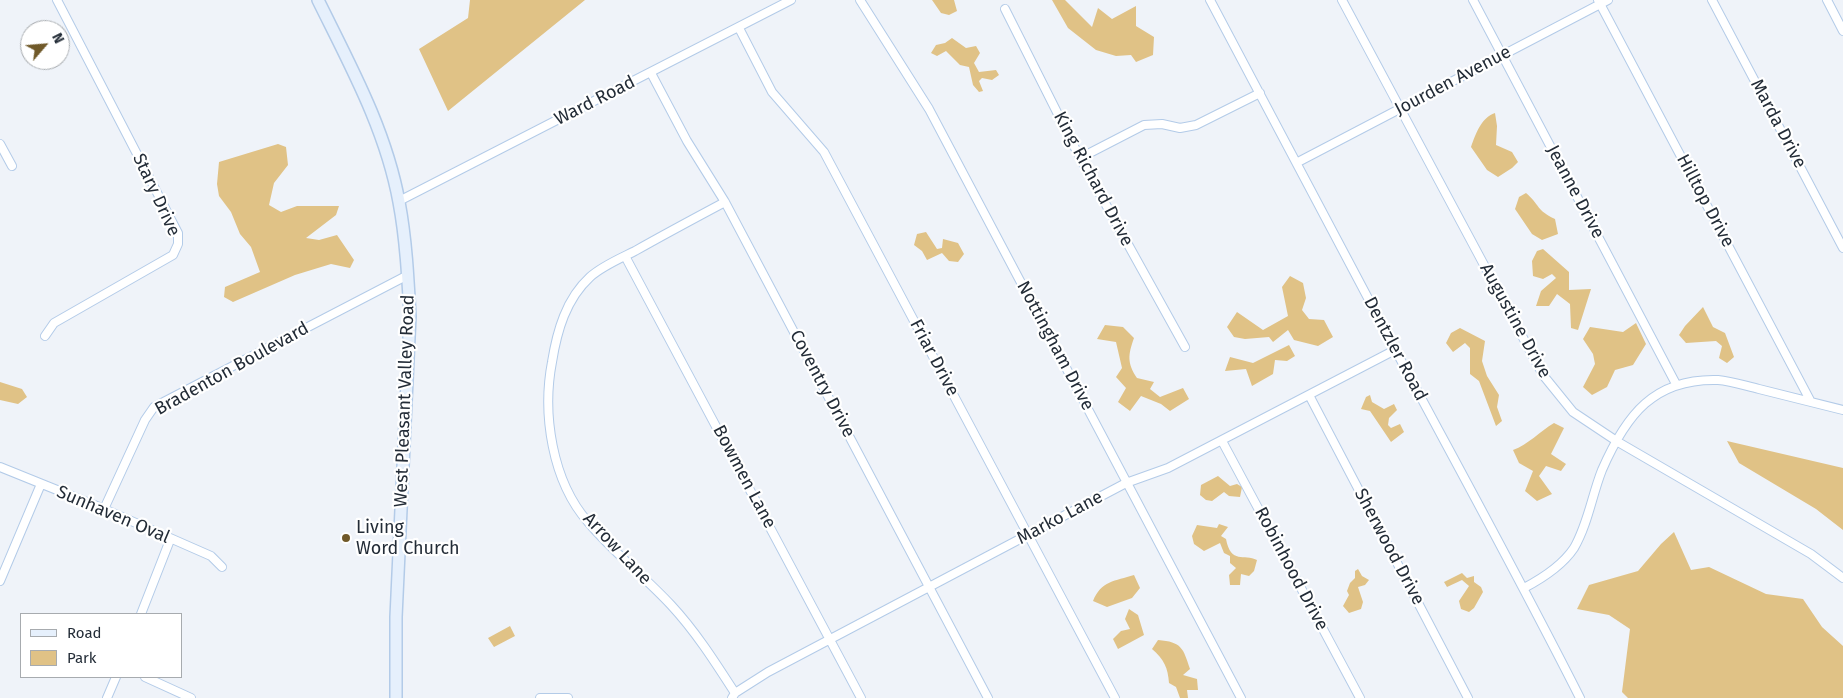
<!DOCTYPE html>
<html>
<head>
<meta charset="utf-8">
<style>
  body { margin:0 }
  #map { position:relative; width:1843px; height:698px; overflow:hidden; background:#eff3f9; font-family:"Fira Sans",sans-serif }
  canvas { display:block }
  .legend { position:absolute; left:20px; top:613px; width:162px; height:65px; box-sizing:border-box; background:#fff; border:1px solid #a7abaf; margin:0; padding:6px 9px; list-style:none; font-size:15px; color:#232c37 }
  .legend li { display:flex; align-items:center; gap:10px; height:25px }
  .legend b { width:25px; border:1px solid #a7abaf }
  .north { position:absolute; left:20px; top:20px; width:50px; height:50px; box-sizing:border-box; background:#fff; border:1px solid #a7abaf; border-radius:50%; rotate:63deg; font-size:14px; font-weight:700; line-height:20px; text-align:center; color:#232c37 }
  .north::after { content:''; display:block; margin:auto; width:18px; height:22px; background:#705929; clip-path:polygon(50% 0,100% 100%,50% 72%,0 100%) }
</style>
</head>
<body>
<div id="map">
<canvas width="1843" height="698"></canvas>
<ul class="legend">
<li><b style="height:6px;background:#e6f0fc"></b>Road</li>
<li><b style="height:14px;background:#e0c286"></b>Park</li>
</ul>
<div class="north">N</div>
</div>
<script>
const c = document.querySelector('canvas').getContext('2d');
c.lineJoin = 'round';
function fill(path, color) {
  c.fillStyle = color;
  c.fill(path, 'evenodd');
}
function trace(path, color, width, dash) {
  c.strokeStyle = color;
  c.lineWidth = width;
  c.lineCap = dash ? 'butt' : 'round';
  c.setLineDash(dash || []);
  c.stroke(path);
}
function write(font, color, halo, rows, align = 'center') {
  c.font = font + ' "Fira Sans",sans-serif';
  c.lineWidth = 4.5;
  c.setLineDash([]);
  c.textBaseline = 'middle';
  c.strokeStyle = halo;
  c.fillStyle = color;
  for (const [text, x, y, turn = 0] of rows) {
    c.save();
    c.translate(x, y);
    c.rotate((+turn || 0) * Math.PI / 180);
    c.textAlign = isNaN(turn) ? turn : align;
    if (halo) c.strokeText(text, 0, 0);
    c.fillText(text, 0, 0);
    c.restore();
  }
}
const green = new Path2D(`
  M 470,0 L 585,0 L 448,111 L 419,49 L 468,18 Z
  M 932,0 L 954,0 L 957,11 L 949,15 L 941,13 Z
  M 1052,0 L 1065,0 L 1092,27 L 1098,8 L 1112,19 L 1136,6 L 1136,26 L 1154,37 L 1153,55 L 1136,62 L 1131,55 L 1116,56 L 1096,50 L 1068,28 Z
  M 952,38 L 966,48 L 976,46 L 980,53 L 974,63 L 979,72 L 996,70 L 999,75 L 992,80 L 982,78 L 979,81 L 983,91 L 979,92 L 973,85 L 969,67 L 960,65 L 946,51 L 937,56 L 931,53 L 936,45 L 945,43 Z
  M 1495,113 L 1497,126 L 1496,145 L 1512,152 L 1518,162 L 1512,168 L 1498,177 L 1487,170 L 1471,147 C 1476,133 1481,118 1495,113 Z
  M 278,144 L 286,147 L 288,165 L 274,183 L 269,205 L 281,212 L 297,206 L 339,206 L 336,215 L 306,238 L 319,240 L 337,235 L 354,260 L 350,268 L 331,264 L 295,275 L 233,302 L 224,297 L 225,287 L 260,272 L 251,247 L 240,234 L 231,212 L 219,196 L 217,184 L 219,162 Z
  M 1526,193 C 1539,204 1537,211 1555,219 L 1558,234 L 1542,240 L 1532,234 L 1515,209 L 1519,197 Z
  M 926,232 L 937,249 L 942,248 L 943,239 L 958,243 L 964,254 L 958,262 L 949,261 L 942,253 L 927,260 L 922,251 L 914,245 L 917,234 Z
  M 1543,249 L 1569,272 L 1569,290 L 1591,289 L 1578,330 L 1571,328 L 1570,304 L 1557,294 L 1549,306 L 1536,306 L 1541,291 L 1556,278 L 1552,274 L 1543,279 L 1533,276 L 1532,261 L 1537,251 Z
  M 1290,276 L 1303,283 L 1306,298 L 1302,310 L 1309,319 L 1324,320 L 1333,337 L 1318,346 L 1294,340 L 1288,330 L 1273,342 L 1269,337 L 1245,339 L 1234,337 L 1227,327 L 1237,312 L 1263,330 L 1288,316 L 1282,287 Z
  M 1703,307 L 1713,327 L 1725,333 L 1734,357 L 1727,363 L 1719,358 L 1722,346 L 1716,341 L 1686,343 L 1679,335 L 1685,326 Z
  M 1636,323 L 1646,344 L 1633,365 L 1615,370 L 1607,387 L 1592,395 L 1583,387 L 1595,364 L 1593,354 L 1583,339 L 1590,327 L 1623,332 Z
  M 1105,325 L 1123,327 L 1134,338 C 1128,355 1127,363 1137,378 L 1154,382 L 1150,389 L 1160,397 L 1183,388 L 1189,399 L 1170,411 L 1161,404 L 1141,396 L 1130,411 L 1118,402 L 1126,388 L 1116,377 L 1122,368 L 1116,342 L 1097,339 Z
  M 1460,328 L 1485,341 L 1482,361 L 1487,376 L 1499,395 L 1497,407 L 1502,421 L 1496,426 L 1479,381 L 1470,374 L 1470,348 L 1465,343 L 1453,352 L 1446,343 L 1451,333 Z
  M 1289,345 L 1295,356 L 1287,361 L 1275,360 L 1273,374 L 1252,386 L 1246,369 L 1225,371 L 1230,357 L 1253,363 Z
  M 0,382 L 22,389 L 27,397 L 18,404 L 0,400 Z
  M 1370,395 L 1372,402 L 1384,409 L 1394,404 L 1397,410 L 1389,418 L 1388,425 L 1391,428 L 1400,424 L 1404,432 L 1391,442 L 1370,411 L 1361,409 L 1366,397 Z
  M 1554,423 L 1564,428 L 1551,454 L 1566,464 L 1561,471 L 1546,466 L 1539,476 L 1552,494 L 1537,501 L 1525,491 L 1533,471 L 1519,463 L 1513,450 C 1528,445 1540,431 1554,423 Z
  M 1727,441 L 1843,468 L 1843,530 L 1816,509 L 1739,463 Z
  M 1218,476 L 1230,486 L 1237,484 L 1242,487 L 1240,497 L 1229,496 L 1224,492 L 1212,501 L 1206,500 L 1200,495 L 1201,485 Z
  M 1219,524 L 1228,527 L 1221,536 L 1226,539 C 1231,565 1244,553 1257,560 L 1254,571 L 1249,576 L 1241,574 L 1240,585 L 1230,585 L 1229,575 L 1236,568 L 1230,563 L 1230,556 L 1224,553 L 1220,543 L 1204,551 L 1194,544 L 1192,536 L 1197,525 L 1217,528 Z
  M 1674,532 L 1691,570 L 1709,567 L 1766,594 L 1803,599 L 1822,627 L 1843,646 L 1843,698 L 1628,698 L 1622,692 L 1630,629 L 1609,615 L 1577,609 L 1589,585 L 1638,571 L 1661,544 Z
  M 1358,569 L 1362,576 L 1369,580 L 1365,585 L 1358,587 L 1363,602 L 1361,609 L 1349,613 L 1343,606 L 1349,595 L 1347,591 L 1350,583 L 1355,578 L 1355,571 Z
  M 1462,573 L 1467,578 L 1474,576 L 1474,582 L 1481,587 L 1483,592 L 1474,608 L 1469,612 L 1461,609 L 1459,601 L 1469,586 L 1462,580 L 1447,587 L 1444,582 Z
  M 1134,575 L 1140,588 L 1132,598 L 1107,607 L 1093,601 C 1101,581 1115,581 1134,575 Z
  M 1129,609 L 1138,615 L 1144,635 L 1118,649 L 1113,639 L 1121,631 L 1130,629 L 1125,619 Z
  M 510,626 L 515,636 L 494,647 L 488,638 Z
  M 1158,640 C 1182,642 1183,648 1190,669 L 1183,675 L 1197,679 L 1198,690 L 1187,690 L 1188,698 L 1180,698 L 1176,687 L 1169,683 C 1168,668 1164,659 1152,649 Z`);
const street = new Path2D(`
  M 860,0 L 929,109 L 1241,698
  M 1210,0 C 1273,117 1333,234 1396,351 C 1458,467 1521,581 1580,698
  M 1342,0 L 1543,375 L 1573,412 L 1618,442 L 1811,554 L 1843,578
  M 1473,0 L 1676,384
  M 1598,0 L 1811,402
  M 1712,0 L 1843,248
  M 1827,0 L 1843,31
  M 1005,9 L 1080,158 L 1185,347
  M 739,28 L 772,92 L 824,152 L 1115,698
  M 651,73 L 687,141 L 725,202 L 988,698
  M 0,144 L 12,166
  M 1080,158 L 1144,125 L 1162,124 L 1180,128 L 1196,125 L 1260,93
  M 1298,162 L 1608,0
  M 399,201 L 791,0
  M 725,202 C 695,218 665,234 635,251 C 621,258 602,266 590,277 C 566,299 557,331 552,362 C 542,414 552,481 588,522 C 613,552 644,576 671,605 C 696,632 715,662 735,693
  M 625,256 L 861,698
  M 45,336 L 54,323 L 173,255 L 178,244 L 178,233 L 57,0
  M 1309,395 L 1468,698
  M 1222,441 L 1360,698
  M 0,467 L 104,509 L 211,556 L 222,567
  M 104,509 L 145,420 L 154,407 L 408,275
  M 0,581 L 41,484
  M 1524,588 C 1543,578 1562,566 1574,548 C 1588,524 1592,495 1602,470 C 1626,415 1654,378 1718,380 C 1731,381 1746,386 1759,389 C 1787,396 1815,403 1843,410
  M 141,614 L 170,540
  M 145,677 L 191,698
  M 107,698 L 116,677
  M 540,698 L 568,698
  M 732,698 L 735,693 L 768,672 L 1126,483 L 1168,468 L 1395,350`);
const secondary = new Path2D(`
  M 318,0 C 350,65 386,130 399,202 C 406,239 408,278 410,316 L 396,617 L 396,698`);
const markers = [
  [346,538,5,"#705929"]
];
const streetNames = [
  ["Jourden Avenue",1453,81,-28],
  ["Ward Road",595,101,-27],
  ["Marda Drive",1778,124,62],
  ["King Richard Drive",1093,179,62],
  ["Jeanne Drive",1575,192,62],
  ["Stary Drive",156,195,65],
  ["Hilltop Drive",1705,201,62],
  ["Augustine Drive",1515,321,61],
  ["Nottingham Drive",1055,346,62],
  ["Dentzler Road",1395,349,62],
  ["Friar Drive",934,358,62],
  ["Bradenton Boulevard",232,369,-29],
  ["Coventry Drive",822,384,62],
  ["West Pleasant Valley Road",405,401,-88],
  ["Bowmen Lane",744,477,62],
  ["Sunhaven Oval",113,515,23],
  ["Marko Lane",1060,518,-28],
  ["Sherwood Drive",1389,547,62],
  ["Arrow Lane",617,549,47],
  ["Robinhood Drive",1291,569,62]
];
const poiNames = [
  ["Living",356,528],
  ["Word Church",356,549]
];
fill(green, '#e0c286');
trace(street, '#b3cbe8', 10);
trace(secondary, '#b3cbe8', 14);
trace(street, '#fff', 8);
trace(secondary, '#e6f0fc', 11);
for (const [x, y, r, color] of markers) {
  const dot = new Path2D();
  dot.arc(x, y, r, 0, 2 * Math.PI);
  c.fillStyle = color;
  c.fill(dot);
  trace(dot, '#fff', 2);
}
write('18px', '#232c37', '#fff', streetNames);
write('18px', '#232c37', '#fff', poiNames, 'left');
</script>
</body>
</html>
